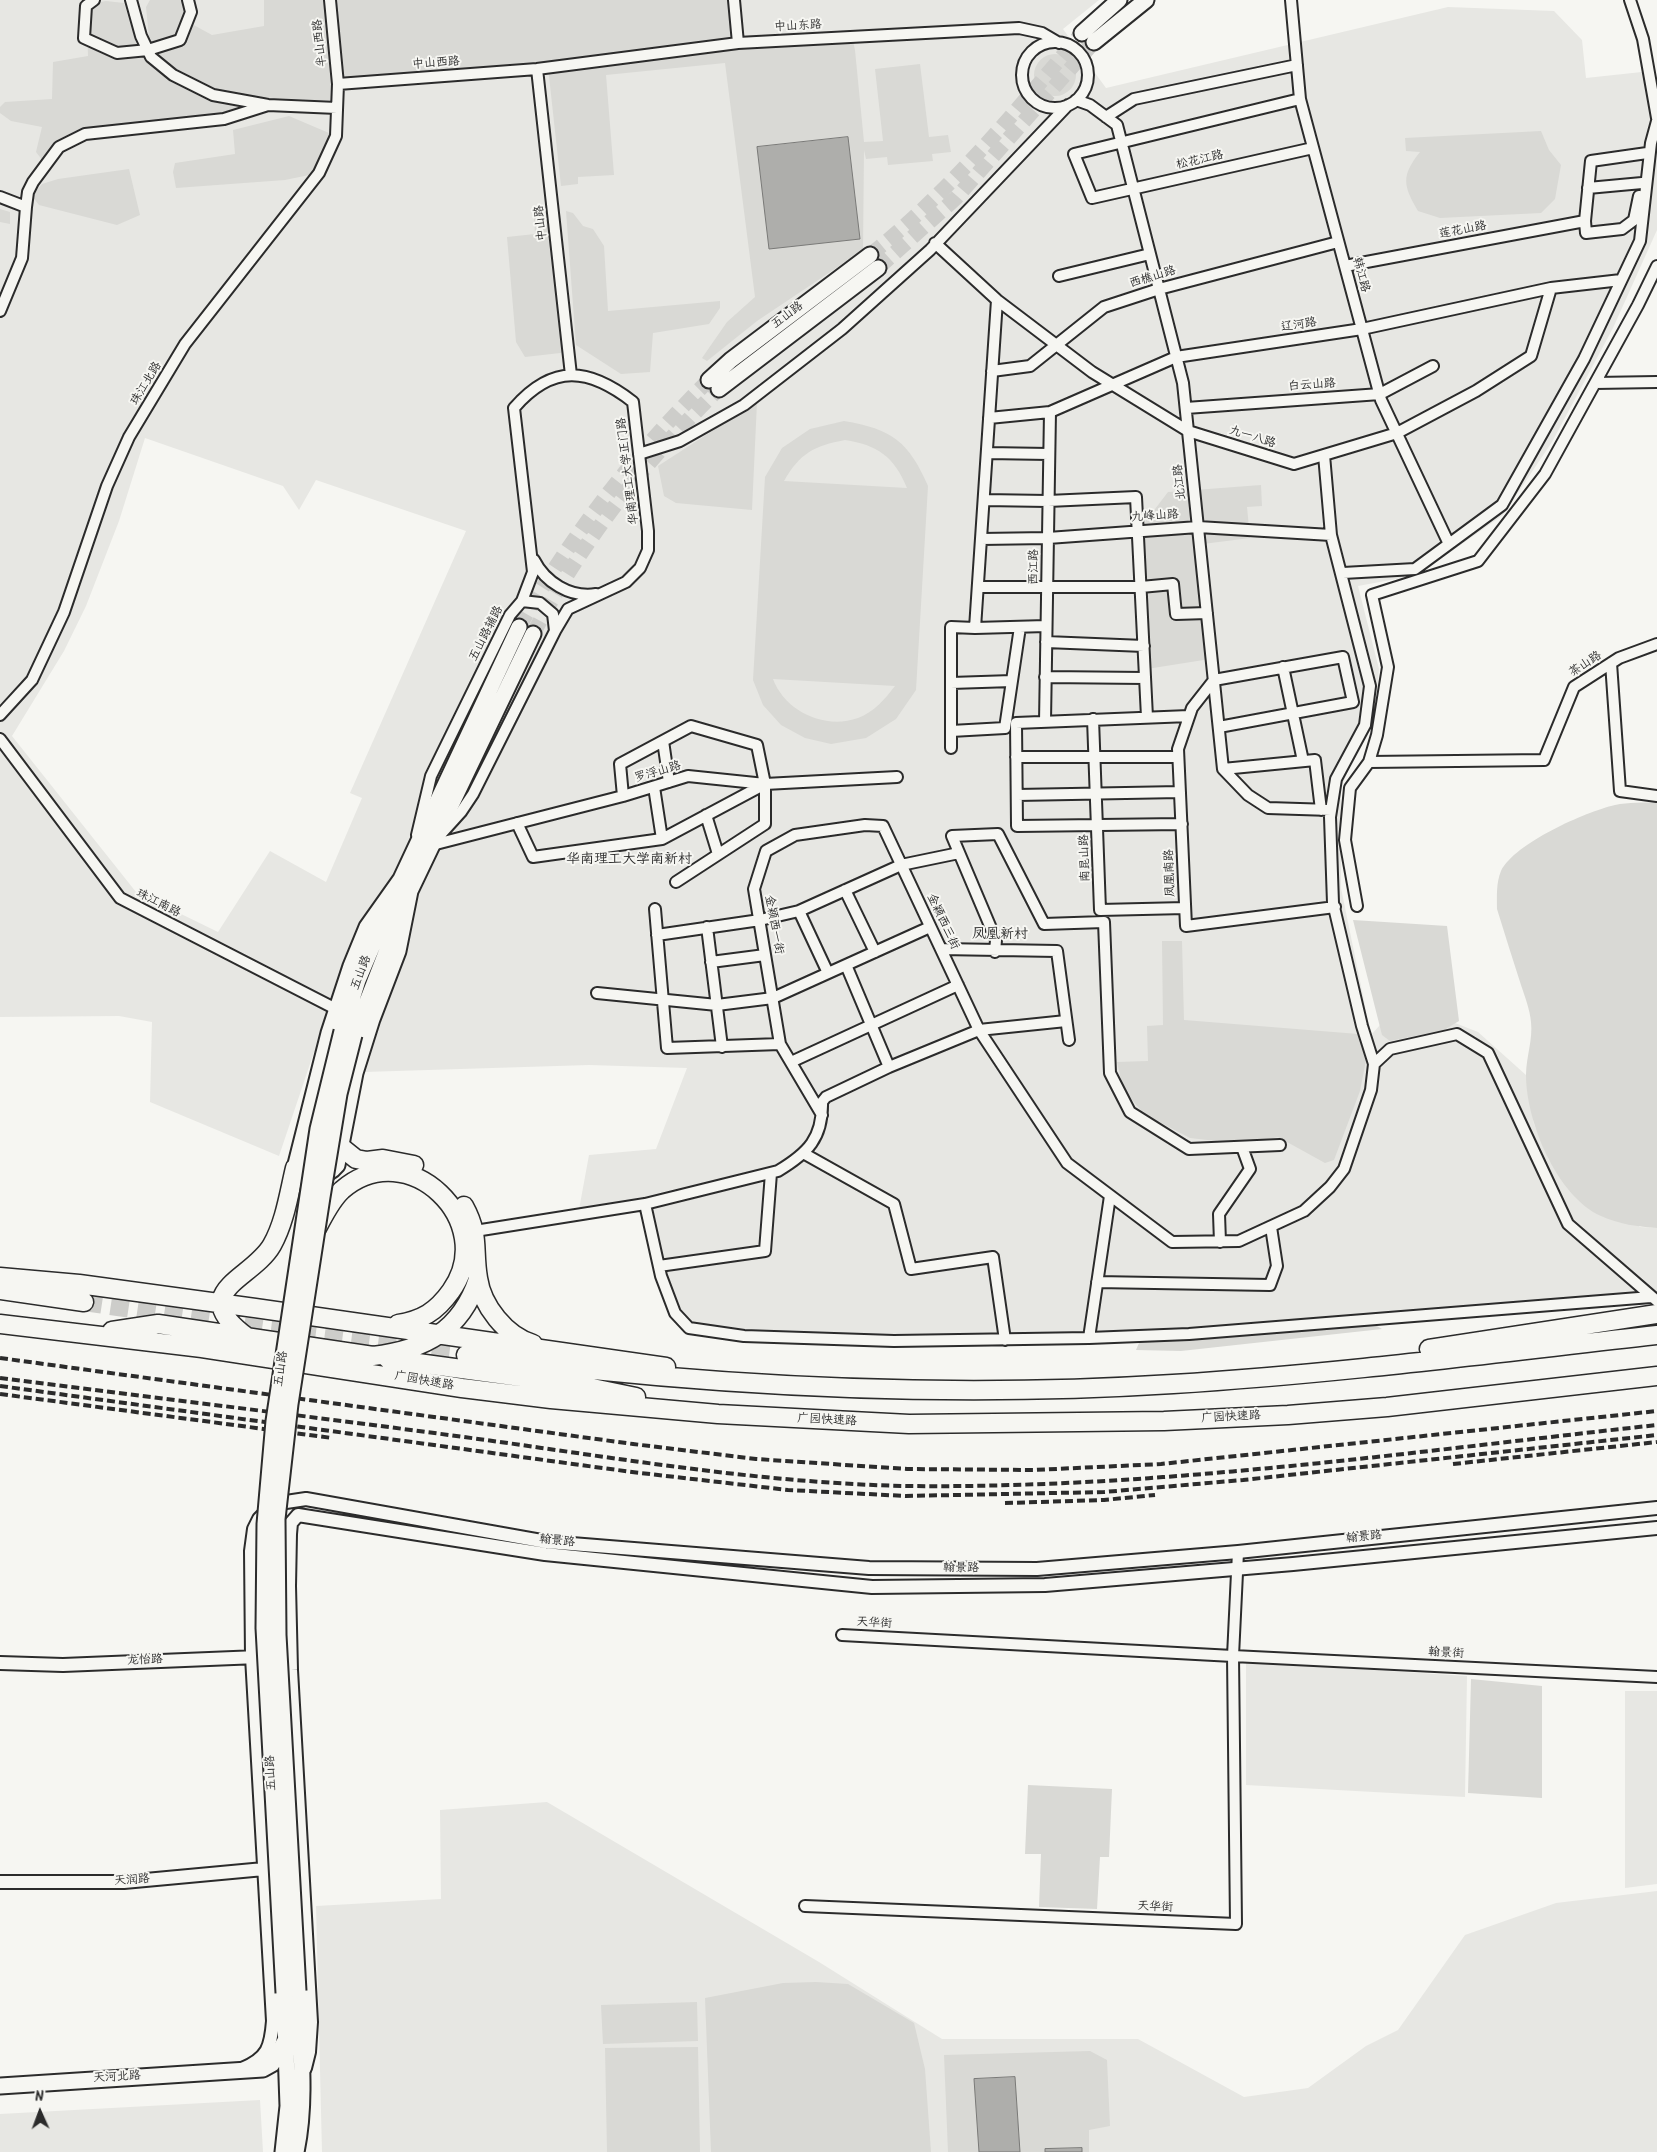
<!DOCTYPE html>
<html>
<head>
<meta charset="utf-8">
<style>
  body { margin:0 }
  #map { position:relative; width:1657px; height:2152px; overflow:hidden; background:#f6f6f2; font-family:Kalam,sans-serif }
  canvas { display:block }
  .north { position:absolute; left:15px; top:2087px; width:50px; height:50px; -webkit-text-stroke:4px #f6f6f2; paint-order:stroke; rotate:358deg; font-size:14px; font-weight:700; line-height:20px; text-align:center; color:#2b2b2b }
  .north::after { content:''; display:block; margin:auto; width:18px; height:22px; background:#2b2b2b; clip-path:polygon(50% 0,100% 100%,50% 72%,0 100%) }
</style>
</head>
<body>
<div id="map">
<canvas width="1657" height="2152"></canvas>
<div class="north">N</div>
</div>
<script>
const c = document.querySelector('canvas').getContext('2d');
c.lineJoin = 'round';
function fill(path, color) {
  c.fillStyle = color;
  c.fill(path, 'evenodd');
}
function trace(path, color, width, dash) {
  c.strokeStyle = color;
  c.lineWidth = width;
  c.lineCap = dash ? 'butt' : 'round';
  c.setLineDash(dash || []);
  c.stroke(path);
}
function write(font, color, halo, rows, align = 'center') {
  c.font = font + ' Kalam,"LXGW WenKai TC",sans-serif';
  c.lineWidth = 4;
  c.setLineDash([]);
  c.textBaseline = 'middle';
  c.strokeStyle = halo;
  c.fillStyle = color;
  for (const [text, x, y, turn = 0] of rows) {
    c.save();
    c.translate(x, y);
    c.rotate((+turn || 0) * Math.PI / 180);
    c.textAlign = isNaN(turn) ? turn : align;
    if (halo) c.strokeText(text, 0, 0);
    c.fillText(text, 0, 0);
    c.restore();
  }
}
const built = new Path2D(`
  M 0,0 L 1099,0 L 1063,29 L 1106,88 L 1448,7 L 1554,11 L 1582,40 L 1586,78 L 1651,71 L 1657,99 L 1657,230 L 1613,328 L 1552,442 L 1503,515 L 1418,575 L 1358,586 L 1379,669 L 1375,710 L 1341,787 L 1341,888 L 1371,1035 L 1380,1025 L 1414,1031 L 1455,1023 L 1478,1032 L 1526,1075 L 1534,1124 L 1549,1160 L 1640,1227 L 1657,1228 L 1657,1298 L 1189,1334 L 894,1341 L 689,1328 L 661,1276 L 645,1205 L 578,1215 L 589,1155 L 656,1149 L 687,1068 L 589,1065 L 364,1072 L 314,1052 L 279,1156 L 150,1102 L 152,1022 L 119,1016 L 0,1017 ZM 145,438 L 283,486 L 299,510 L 316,480 L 466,531 L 350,793 L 362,798 L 326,882 L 270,851 L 218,932 L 136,892 L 12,736 L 64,651 L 86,606 L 119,521 Z
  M 1246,1662 L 1467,1676 L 1465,1797 L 1246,1785 Z
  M 1625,1691 L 1657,1691 L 1657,1884 L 1625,1888 Z
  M 547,1802 L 819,1962 L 942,2039 L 1138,2039 L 1244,2097 L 1308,2088 L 1366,2046 L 1398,2030 L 1465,1935 L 1556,1903 L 1657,1891 L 1657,2152 L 322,2152 L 316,1906 L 441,1899 L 440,1810 Z
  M 260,2100 L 263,2152 L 0,2152 L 0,2114 Z`);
const green = new Path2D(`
  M 150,0 L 185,0 L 190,23 L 212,35 L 264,26 L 264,0 L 734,0 L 738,43 L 338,84 L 337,101 L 233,96 L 193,81 L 169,66 L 150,47 L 146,7 Z
  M 106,1 L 124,3 L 139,53 L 156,70 L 191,91 L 221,104 L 249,108 L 195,121 L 77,133 L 43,161 L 36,152 L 42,127 L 11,121 L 0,113 L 0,107 L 5,102 L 52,99 L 53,62 L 88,56 L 87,20 L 94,3 Z
  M 852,37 L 855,50 L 864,142 L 883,141 L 875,69 L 920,64 L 929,137 L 948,135 L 951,152 L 932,154 L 933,161 L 888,165 L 887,157 L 866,159 L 864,150 L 863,250 L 757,321 L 707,361 L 702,358 L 727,322 L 755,297 L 725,63 L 606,75 L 614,175 L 578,177 L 578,184 L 561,186 L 548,67 Z
  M1034 75a21 21 0 1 1 42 0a21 21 0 1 1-42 0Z
  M 289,116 L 336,136 L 319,173 L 285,180 L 176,188 L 173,172 L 175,163 L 235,154 L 233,130 Z
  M 1541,131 L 1549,150 L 1561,165 L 1555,199 L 1541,213 L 1440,218 L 1418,211 C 1403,185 1401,176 1420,152 L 1406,151 L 1405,138 Z
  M 129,169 L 140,215 L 117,225 L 39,205 L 32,196 L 42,184 L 58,179 Z
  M 0,209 L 10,212 L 10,224 L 0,222 Z
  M 566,211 L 573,213 L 583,226 L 593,229 L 604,246 L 608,311 L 720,301 L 720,308 L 709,324 L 653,333 L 650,372 L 621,374 L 576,345 Z
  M 534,217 L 555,230 L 569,352 L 525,357 L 516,342 L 507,237 L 535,234 Z
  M 757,402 L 752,510 L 676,503 L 664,496 L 658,466 Z
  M 844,421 C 892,429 909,442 928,486 L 916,690 L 896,719 L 866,738 L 831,744 L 805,738 L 781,725 L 763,705 L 753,680 L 765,477 L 782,448 L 810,429 ZM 845,440 C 877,445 894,456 907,488 L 784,481 C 800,453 814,446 845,440 ZM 773,679 L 895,686 C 885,699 874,712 858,718 C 824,730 785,711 773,679 Z
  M 1261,485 L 1262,506 L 1247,507 L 1250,538 L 1203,544 L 1216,658 L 1147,669 L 1136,534 L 1168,492 Z
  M 1657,802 L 1657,1228 C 1639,1227 1618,1224 1601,1216 C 1557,1196 1526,1122 1526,1075 C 1526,1057 1533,1040 1531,1022 C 1530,1010 1525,997 1521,985 C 1513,960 1505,935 1497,909 C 1497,896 1496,883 1501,871 C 1515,843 1585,812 1615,805 C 1628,802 1644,803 1657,802 Z
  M 1353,920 L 1447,926 L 1459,1021 L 1444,1030 L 1390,1041 L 1382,1035 Z
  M 1162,941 L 1182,941 L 1184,1020 L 1371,1035 L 1360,1091 L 1334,1160 L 1325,1163 L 1278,1137 L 1242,1144 L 1190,1138 L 1144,1114 L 1123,1089 L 1117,1062 L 1148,1061 L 1147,1026 L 1163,1025 Z
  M 1365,1319 L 1382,1329 L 1181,1351 L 1136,1350 L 1142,1336 Z
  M 1471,1679 L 1542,1686 L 1542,1798 L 1468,1793 Z
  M 1028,1785 L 1112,1789 L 1109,1857 L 1100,1857 L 1097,1909 L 1039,1907 L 1041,1854 L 1025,1854 Z
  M 816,1982 L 848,1984 L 914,2023 L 925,2069 L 931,2152 L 711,2152 L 705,1998 L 783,1983 Z
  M 697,2002 L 698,2041 L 603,2044 L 601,2005 Z
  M 698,2047 L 700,2152 L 607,2152 L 605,2048 Z
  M 1090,2051 L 1107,2060 L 1110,2126 L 1089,2130 L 1089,2152 L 948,2152 L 944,2055 Z`);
const water = new Path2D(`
  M 848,137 L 860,239 L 769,249 L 757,147 Z
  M 1015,2077 L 1020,2152 L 979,2152 L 974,2079 Z
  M 1082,2148 L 1082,2152 L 1045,2152 L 1045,2149 Z`);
const secondaryTunnel = new Path2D(`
  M 870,255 C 951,191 1015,112 1082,33
  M 878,268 L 956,198 L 1094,42
  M 519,627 C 570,537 635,453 709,380
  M 533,634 C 581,543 645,460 719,389`);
const trunkTunnel = new Path2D(`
  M 84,1302 L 263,1329 L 466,1355`);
const minor = new Path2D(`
  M 94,0 L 86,6 L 84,38 L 117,53 L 148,50 L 180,40 L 191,12 L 188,0
  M 131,0 L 141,36 L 151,57 L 173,75 L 213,95 L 268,105 L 337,108
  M 734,0 L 738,43
  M 1291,0 L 1300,99 L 1381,400 L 1449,544
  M 1630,0 L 1643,39 L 1657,118
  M1022 75a33 33 0 1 1 66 0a33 33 0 1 1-66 0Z
  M 537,69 L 571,375
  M 338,84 L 537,69 L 738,43 L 1019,28 L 1042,33 L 1059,43
  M 1300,99 L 1074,154 L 1092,198 L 1313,148
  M 1076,100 L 1090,105 L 1117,125 L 1183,383 L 1223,769 L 1248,795 L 1268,808 L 1331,810
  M 1106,117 L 1134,99 L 1297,65
  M 1588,188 L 1642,183
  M 1639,196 L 1634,220 L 1622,229 L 1586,233 L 1585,221 L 1591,161 L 1647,153
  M 0,197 L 26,207 L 28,192 L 33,182 L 59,147 L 85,134 L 224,119 L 268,105
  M 935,243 L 997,300 L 1092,372 L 1188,431 L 1294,464 L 1397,433 L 1476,391 L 1531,356 L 1551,288
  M 1345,266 L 1585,221
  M 1059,276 L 1150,254
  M 0,311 L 22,258 L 26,207
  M 992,371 L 1030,366 L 1104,307 L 1159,289 L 1338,242
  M 1595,383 L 1657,382
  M 1186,408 L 1380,394 L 1433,366
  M 989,418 L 1050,412 L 1176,357 L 1362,329 L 1551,288 L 1621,280
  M 987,453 L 1049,454
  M 639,454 L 680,441 L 744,405 L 842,329 L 930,250 L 1068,105
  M 984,500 L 1048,501 L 1136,497 L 1147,717
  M 981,539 L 1048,538 L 1198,527 L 1331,535
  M 534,560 C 545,582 570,598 596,594
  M 1343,573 L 1415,569 L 1502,505 L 1584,359 L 1640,241 L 1651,143 L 1657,121
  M 978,587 L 1141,587 L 1173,584 L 1176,614 L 1207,613
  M 522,601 L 533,572 L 514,408 C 553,363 589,368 633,402 L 648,531 L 648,550 L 640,568 L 626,582 L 568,609 L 555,631
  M 975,628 L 997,300
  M 1046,642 L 1144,646
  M 1611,663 L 1620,791 L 1657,796
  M 1283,667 L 1303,761
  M 1045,677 L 1145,678
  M 951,683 L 1012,681
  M 0,715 L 32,680 L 64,612 L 107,486 L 129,437 L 185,344 L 319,173 L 336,136 L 338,84 L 330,0
  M 1093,719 L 1100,910 L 1185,908
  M 1045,722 L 1050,412
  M 1219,727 L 1353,702 L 1343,657 L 1214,680 L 1192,708 L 1178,749 L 1186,926 L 1335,907
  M 951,731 L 1005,728 L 1020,627
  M 0,739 L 120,898 L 336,1009
  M 663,741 L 669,782
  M 951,748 L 951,627 L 975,628 L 1046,626
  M 1016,757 L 1178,757
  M 1369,762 L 1544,760 L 1574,687 L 1619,658 L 1657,644
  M 1223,769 L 1315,760 L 1321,810
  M 654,787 L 662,839
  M 1017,795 L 1180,792
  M 623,796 L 620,764 L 691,726 L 757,745 L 765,784 L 765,824 L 676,882
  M 706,815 L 718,854
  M 517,823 L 533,857 L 662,839 L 765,784
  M 1182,824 L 1017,826 L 1016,723 L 1189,716
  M 417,835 L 431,776 L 510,615 L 522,601 L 540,603 L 553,614 L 555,631 L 473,794 L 461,812 L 442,833
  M 432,845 L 623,796 L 688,776 L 765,784 L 897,777
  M 845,890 L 875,952
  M 1357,906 L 1345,840 L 1350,788 L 1369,762 L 1377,735 L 1388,667 L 1372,595 L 1478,561 L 1545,474 L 1638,305 L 1657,266
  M 655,909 L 667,1048 L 780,1044
  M 799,911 L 828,973
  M 707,927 L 722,1047
  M 657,935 L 760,920 L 799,911 L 901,865 L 959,853
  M 941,949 L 1057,951 L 1069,1040
  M 995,952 L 996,940 L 952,836 L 998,834 L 1044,924 L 1104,922 L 1110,1073 L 1130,1112 L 1189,1149 L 1280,1145
  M 711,962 L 765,955
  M 846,965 L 889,1067
  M 597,993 L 717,1005 L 773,998 L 930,927
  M 791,1062 L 958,985
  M 1374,1064 L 1390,1049 L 1457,1034 L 1488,1053 L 1568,1224 L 1657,1301
  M 822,1115 L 780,1044 L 754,889 L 766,851 L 795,835 L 865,825 L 883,826 L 979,1030 L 1067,1163 L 1172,1242 L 1239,1241 L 1304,1211 L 1330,1187 L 1344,1169 L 1371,1090 L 1374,1064 L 1362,1026 L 1333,903 L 1330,817 L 1336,779 L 1365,725 L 1370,686 L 1331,535 L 1324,455
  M 803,1153 L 894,1204 L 911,1269 L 993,1257 L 1005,1340
  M 645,1204 L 661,1276 L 675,1313 L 689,1328 L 744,1336 L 894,1341 L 1089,1338 L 1189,1334 L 1651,1297
  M 475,1231 L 645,1204 L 778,1171 C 808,1153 823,1138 822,1102 L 826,1097 L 889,1067 L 979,1030 L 1066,1021
  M 1220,1242 L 1219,1214 L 1250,1169 L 1242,1147
  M 659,1266 L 765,1251 L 771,1173
  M 1097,1282 L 1270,1285 L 1277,1266 L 1271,1227
  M 1089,1338 L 1110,1196
  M 842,1635 L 1233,1656 L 1238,1552
  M 805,1906 L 1236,1924 L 1233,1656 L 1657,1677`);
const tertiary = new Path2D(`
  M 0,1663 L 63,1665 L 258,1657
  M 0,1882 L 124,1882 L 264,1869
  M 305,2068 L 309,2052 L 311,2022 L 291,1670 L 289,1586 L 290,1534 L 291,1523 L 298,1515 L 545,1554 L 872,1587 L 1045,1585 L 1293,1564 L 1657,1528
  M 242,2069 C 268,2058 271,2047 273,2021 L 252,1657 L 251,1551 L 254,1529 L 259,1519 L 268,1510 L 286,1502 L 306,1499 L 547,1542 L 869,1568 L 1037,1569 L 1238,1552 L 1657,1508`);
const secondary = new Path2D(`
  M 1082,33 L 1119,0
  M 1094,42 L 1146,0
  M 709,380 L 731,360 L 870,255
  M 719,389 L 878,268
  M 401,879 L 367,927 L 351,966 L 329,1033 L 295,1168 C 311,1175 325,1180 337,1165 L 355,1073 L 372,1019 L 398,951 L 410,891
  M 342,1031 L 358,980 L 401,879 L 519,627
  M 354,1035 L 410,891 L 533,634
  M 0,2086 L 263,2069 L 272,2064 L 286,2039
  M 283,2152 L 288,2106 L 284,1993
  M 296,2152 C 307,2100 300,2044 298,1991`);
const trunk = new Path2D(`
  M 341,1147 L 356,1159 L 367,1161 L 383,1159 L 414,1165
  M 464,1206 C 480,1235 473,1249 478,1278 C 482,1306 506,1336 533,1344
  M 317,1228 C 324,1215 331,1200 342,1190 C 408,1133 500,1222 451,1291 C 436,1312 422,1320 398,1324
  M 0,1277 L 79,1284 L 255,1308 L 666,1367
  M 0,1290 L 84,1302
  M 0,1324 L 202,1348 L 462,1388 L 551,1399 L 718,1414 L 909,1424 L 1164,1421 L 1288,1415 L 1387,1407 L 1657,1376
  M 112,1331 L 158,1324 L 373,1356 C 424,1350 461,1331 478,1279
  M 247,1337 C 185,1291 252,1280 272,1245 C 285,1222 289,1193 295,1168
  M 1429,1349 L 1657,1314
  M 466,1355 C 700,1386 937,1399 1173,1384 C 1335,1374 1496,1353 1657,1335
  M 388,1359 L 573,1384 L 636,1397`);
const rail = new Path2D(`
  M 0,1358 L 633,1444 L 756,1459 L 907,1469 L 1034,1470 L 1161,1464 L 1657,1411
  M 0,1378 C 149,1397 299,1415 449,1435 C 601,1455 752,1483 906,1486 C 1158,1489 1408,1452 1657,1425
  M 0,1386 L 632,1472 L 788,1490 L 906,1496 L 1104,1492 L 1243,1480 L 1657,1435
  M 0,1394 L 332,1438
  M 1453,1464 L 1657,1442
  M 1005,1503 L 1104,1500 L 1155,1495`);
const secondaryBridge = new Path2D(`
  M 298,1991 L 278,1635 L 277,1519 L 290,1404 L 322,1197 L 339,1094 L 354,1035
  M 284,1993 L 264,1628 L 265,1524 L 274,1421 L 318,1129 L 342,1031`);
const streetNames = [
  ["中山东路",798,27,-3],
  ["半山西路",321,43,-96],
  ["中山西路",436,64,-4],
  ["松花江路",1200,161,-13],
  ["中山路",542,223,-96],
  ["莲花山路",1463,231,-11],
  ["韩江路",1360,275,75],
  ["西樵山路",1153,278,-17],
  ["五山路",788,316,-37],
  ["辽河路",1299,326,-9],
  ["珠江北路",147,384,-59],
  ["白云山路",1312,386,-4],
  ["九一八路",1252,438,17],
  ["华南理工大学正门路",629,471,-97],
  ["北江路",1181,482,-96],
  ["九峰山路",1155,517,-4],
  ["西江路",1035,567,-89],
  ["五山路辅路",487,634,-63],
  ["茶山路",1586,665,-33],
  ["罗浮山路",658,773,-16],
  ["南昆山路",1086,858,-92],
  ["凤凰南路",1171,873,-92],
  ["珠江南路",158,904,27],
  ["金颖西三街",942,922,65],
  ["金颖西一街",773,925,80],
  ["五山路",362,973,-69],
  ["五山路",282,1369,-82],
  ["广园快速路",424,1382,10],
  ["广园快速路",1231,1418,-3],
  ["广园快速路",827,1421,3],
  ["翰景路",1364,1538,-6],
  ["翰景路",557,1542,6],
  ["翰景路",961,1569,1],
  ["天华街",874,1624,3],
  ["翰景街",1446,1654,3],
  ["龙怡路",145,1661,-2],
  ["五山路",272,1773,-93],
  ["天润路",132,1881,-4],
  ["天华街",1155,1908,2],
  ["天河北路",117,2078,-3]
];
const neighbourhoodNames = [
  ["华南理工大学南新村",629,861],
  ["凤凰新村",1000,936]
];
fill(built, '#e7e7e3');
fill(green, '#d9d9d5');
fill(water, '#aeaeab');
trace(water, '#7a7a78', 1);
trace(secondaryTunnel, '#cdcdca', 15, [15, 8]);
trace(trunkTunnel, '#cdcdca', 18, [18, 9]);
trace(minor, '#2b2b2b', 14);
trace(tertiary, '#2b2b2b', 16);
trace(secondary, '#2b2b2b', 19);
trace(trunk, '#2b2b2b', 21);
trace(minor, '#f6f6f2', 10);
trace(tertiary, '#f6f6f2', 12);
trace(secondary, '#f6f6f2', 15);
trace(trunk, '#f6f6f2', 18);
trace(rail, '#2b2b2b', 4, [8, 4]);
trace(secondaryBridge, '#2b2b2b', 19, []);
trace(secondaryBridge, '#f6f6f2', 15);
write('12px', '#2b2b2b', '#f6f6f2', streetNames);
write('14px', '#2b2b2b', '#f6f6f2', neighbourhoodNames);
</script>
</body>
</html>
